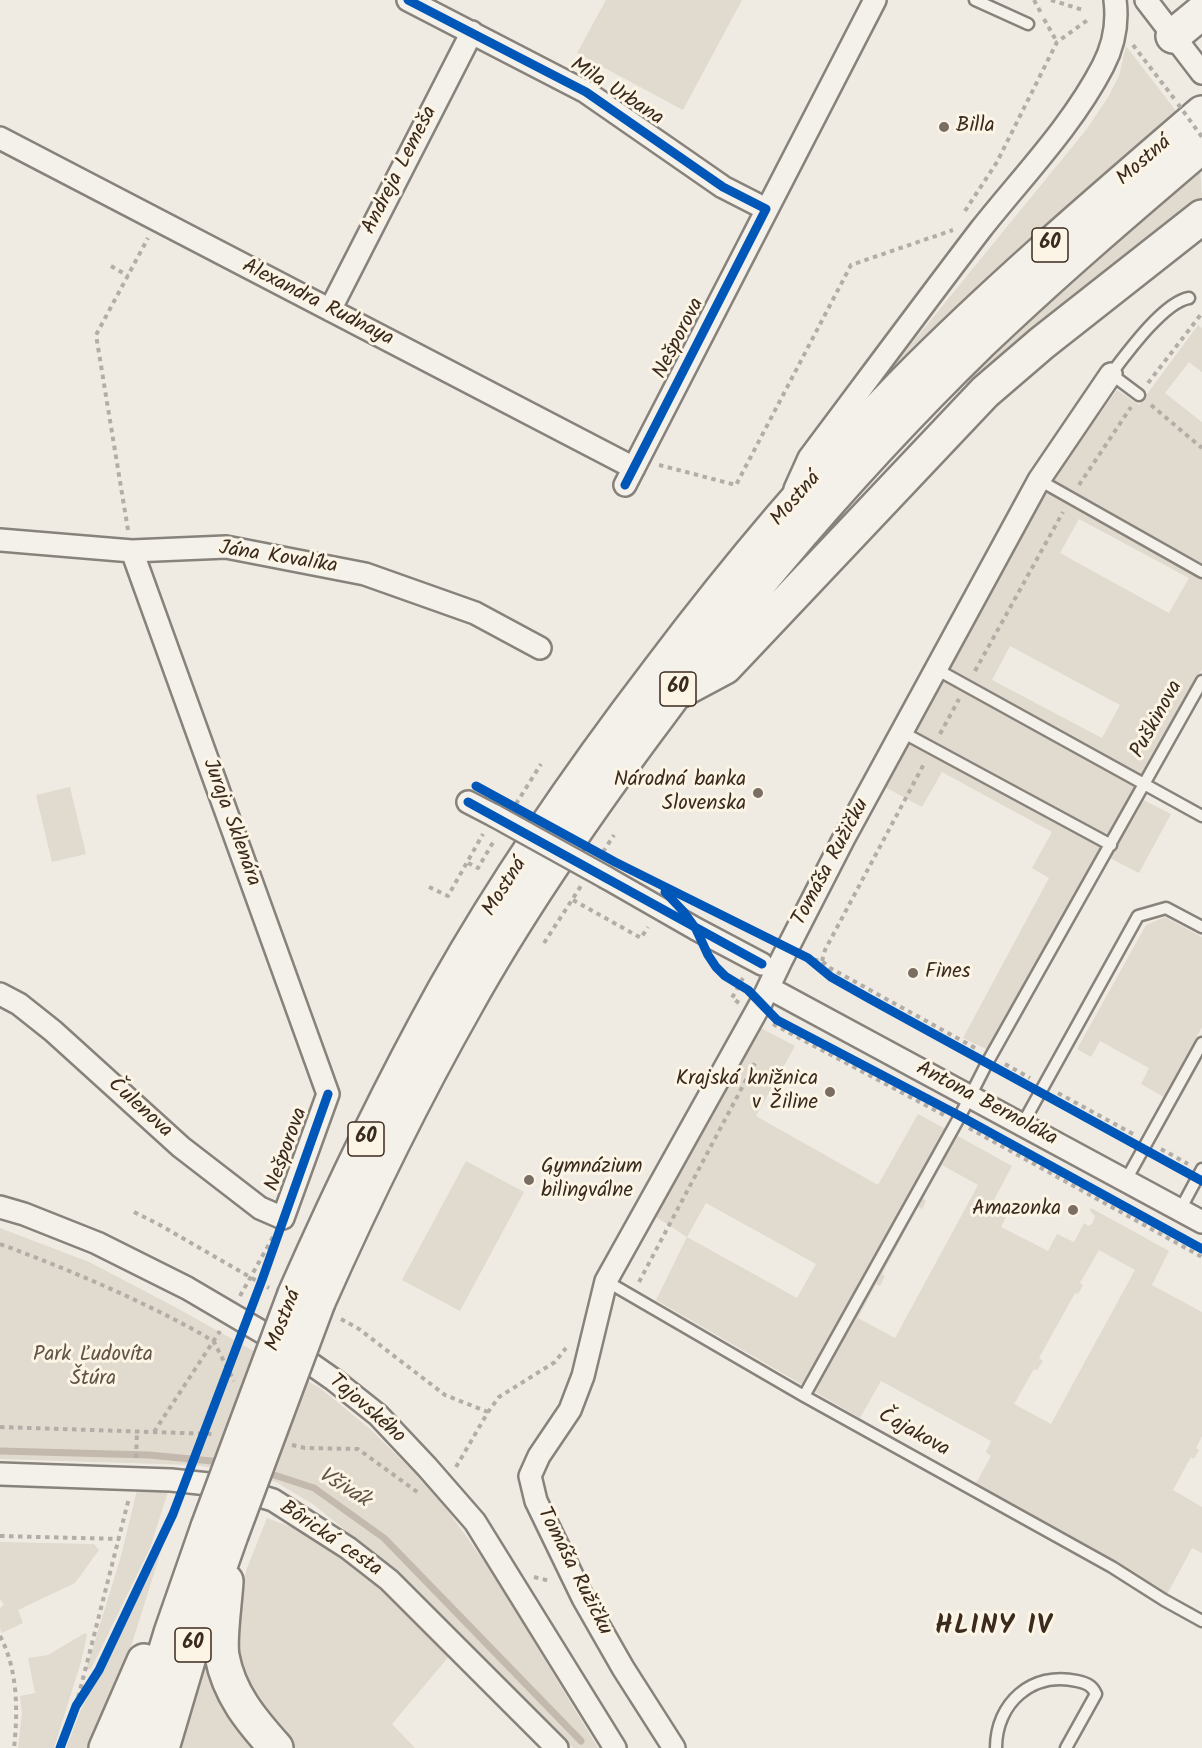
<!DOCTYPE html>
<html>
<head>
<meta charset="utf-8">
<style>
  body { margin:0 }
  canvas { display:block; background:#efebe2 }
</style>
</head>
<body>
<canvas width="1202" height="1748"></canvas>
<script>
const c = document.querySelector('canvas').getContext('2d');
c.lineJoin = 'round';
function fill(path, color) {
  c.fillStyle = color;
  c.fill(path, 'evenodd');
}
function trace(path, color, width, dash) {
  c.strokeStyle = color;
  c.lineWidth = width;
  c.lineCap = dash ? 'butt' : 'round';
  c.setLineDash(dash || []);
  c.stroke(path);
}
function write(font, color, halo, rows, align = 'center') {
  c.font = font + ' Kalam,sans-serif';
  c.lineWidth = 6;
  c.setLineDash([]);
  c.textBaseline = 'middle';
  c.strokeStyle = halo;
  c.fillStyle = color;
  for (const [text, x, y, turn = 0] of rows) {
    c.save();
    c.translate(x, y);
    c.rotate((+turn || 0) * Math.PI / 180);
    c.textAlign = isNaN(turn) ? turn : align;
    if (halo) c.strokeText(text, 0, 0);
    c.fillText(text, 0, 0);
    c.restore();
  }
}
const green = new Path2D(`
  M 606,0 L 742,0 L 683,110 L 577,53 Z
  M 1126,46 L 1176,111 C 1069,206 963,300 863,403 L 1086,130 L 1107,99 L 1119,76 Z
  M 1200,167 L 1202,200 L 969,386 L 966,383 L 1047,305 Z
  M 1198,325 L 1202,328 L 1202,372 L 1189,362 L 1165,393 L 1202,422 L 1202,669 L 1132,794 L 1171,814 L 1139,873 L 1098,852 L 988,1050 L 963,1038 L 1049,878 L 1032,868 L 1052,832 L 942,772 L 922,807 L 883,786 L 1041,497 L 1117,390 L 1139,405 ZM 1079,519 L 1189,578 L 1169,613 L 1060,553 ZM 1010,646 L 1120,705 L 1102,738 L 992,680 Z
  M 70,787 L 86,854 L 52,862 L 36,795 Z
  M 1165,917 L 1202,937 L 1202,1027 L 1164,1097 L 1141,1084 L 1149,1068 L 1100,1041 L 1091,1057 L 1077,1049 L 1146,925 Z
  M 759,1027 L 795,1046 L 756,1116 L 878,1185 L 918,1114 L 1012,1166 L 994,1200 L 1010,1209 L 1001,1227 L 1048,1251 L 1057,1234 L 1074,1242 L 1084,1223 L 1088,1226 L 1092,1224 L 1095,1216 L 1090,1211 L 1091,1208 L 1169,1251 L 1152,1285 L 1202,1312 L 1202,1436 L 1196,1448 L 1199,1450 L 1194,1459 L 1191,1457 L 1173,1490 L 1202,1507 L 1202,1553 L 1192,1548 L 1164,1600 L 973,1489 L 991,1456 L 986,1452 L 991,1441 L 881,1381 L 860,1418 L 656,1300 L 687,1237 L 656,1217 ZM 942,1165 L 978,1185 L 895,1338 L 858,1318 L 876,1284 L 880,1286 L 885,1276 L 882,1274 L 918,1207 L 922,1209 L 926,1201 L 923,1198 ZM 706,1203 L 816,1264 L 797,1298 L 687,1237 ZM 1099,1250 L 1135,1270 L 1051,1424 L 1014,1404 L 1034,1369 L 1037,1370 L 1043,1361 L 1039,1358 L 1075,1293 L 1078,1294 L 1083,1285 L 1080,1283 Z
  M 466,1161 L 524,1192 L 460,1311 L 402,1280 Z
  M 0,1228 L 89,1262 L 175,1307 L 320,1388 L 369,1428 L 420,1478 L 448,1511 L 491,1571 L 598,1748 L 573,1748 L 397,1572 L 314,1505 L 276,1482 L 239,1471 L 193,1465 L 0,1459 Z
  M 137,1490 L 168,1492 L 150,1548 L 91,1669 L 86,1670 L 121,1556 Z
  M 267,1518 L 299,1530 L 343,1557 L 383,1589 L 451,1654 L 392,1724 L 415,1748 L 292,1748 L 275,1733 L 241,1684 L 232,1630 L 237,1603 L 247,1568 Z
  M 0,1542 L 94,1544 L 99,1550 L 75,1583 L 18,1610 L 23,1623 L 2,1633 L 0,1629 L 0,1608 L 4,1605 L 0,1599 Z
  M 162,1544 L 163,1545 L 122,1675 L 94,1748 L 66,1748 L 80,1712 Z
  M 85,1633 L 87,1635 L 81,1662 L 54,1748 L 18,1748 L 22,1713 L 20,1696 L 35,1693 L 28,1658 L 48,1655 Z
  M 207,1645 L 261,1748 L 177,1748 Z`);
const stream = new Path2D(`
  M 0,1451 L 149,1455 L 222,1462
  M 265,1472 L 314,1488 L 384,1538 L 581,1741`);
const path = new Path2D(`
  M 1034,0 L 1041,13
  M 1051,0 L 1083,10
  M 1044,19 L 1057,42
  M 1133,45 L 1176,101
  M 965,211 L 997,162 L 1057,42 L 1089,19
  M 111,266 L 128,276
  M 1148,383 L 1202,313
  M 1151,405 L 1202,448
  M 659,465 L 736,485 L 851,265 L 953,230
  M 1079,485 L 1131,407
  M 128,530 L 96,335 L 148,238
  M 975,671 L 1063,512
  M 940,734 L 959,699
  M 516,804 L 541,764
  M 603,852 L 614,835
  M 468,863 L 478,868 L 495,839
  M 429,887 L 448,896 L 483,834
  M 573,900 L 641,938 L 648,927
  M 544,943 L 581,886
  M 805,958 L 822,961 L 830,968 L 977,1049
  M 822,961 L 825,950 L 925,762
  M 739,1003 L 732,998 L 743,978
  M 773,1024 L 944,1115
  M 1005,1064 L 1030,1078
  M 1058,1093 L 1133,1134
  M 969,1128 L 1202,1257
  M 1161,1149 L 1188,1164
  M 134,1212 L 158,1224 L 269,1288
  M 0,1244 C 70,1270 139,1299 205,1336 L 214,1342 L 234,1381
  M 262,1280 L 276,1238
  M 639,1282 L 755,1063
  M 240,1296 L 273,1237
  M 341,1319 L 359,1329 L 445,1395 L 488,1412
  M 0,1427 L 213,1434
  M 154,1432 L 220,1331
  M 292,1445 L 305,1448 L 358,1449 L 420,1494
  M 136,1458 L 137,1432
  M 456,1467 L 488,1412 L 499,1397 L 555,1362 L 566,1348
  M 0,1536 L 120,1539
  M 534,1577 L 550,1581
  M 0,1636 C 18,1670 18,1711 14,1748
  M 76,1706 L 129,1498
  M 60,1748 L 76,1706 L 99,1670 L 173,1514`);
const lane = new Path2D(`
  M 975,0 L 1028,24
  M 1139,395 L 1111,374 C 1127,353 1164,302 1189,298
  M 1039,480 L 1202,572
  M 936,669 L 1202,816
  M 902,732 L 1111,845
  M 1022,1125 L 1138,916 L 1166,908 L 1202,927
  M 1126,1180 L 1202,1043
  M 1180,1210 L 1202,1169
  M 606,1281 L 804,1396 L 1112,1567 L 1164,1600 L 1202,1621
  M 804,1396 L 960,1116 L 987,1063 L 1202,681
  M 996,1748 C 996,1703 1032,1671 1077,1681 C 1086,1683 1092,1685 1096,1694 L 1066,1748`);
const street = new Path2D(`
  M 408,0 L 586,92 L 723,187 L 766,209
  M 1146,0 L 1202,73
  M 0,138 L 634,468
  M 330,310 L 472,32
  M 625,485 L 875,0
  M 795,489 L 809,458 C 866,382 923,305 981,229 C 1023,176 1072,126 1103,66 C 1114,45 1118,23 1115,0
  M 0,540 L 132,551 L 226,547 L 365,574 L 475,613 L 540,648
  M 468,802 L 495,816
  M 607,878 L 696,929 L 762,964
  M 769,988 L 1202,1222
  M 0,994 L 19,1004 L 53,1031 L 181,1147 L 260,1208 L 283,1218 L 328,1094 L 132,551
  M 0,1207 L 24,1214 L 97,1243 L 187,1288 L 284,1345 L 334,1380 L 378,1415 L 427,1467 L 475,1522 L 615,1748
  M 0,1474 L 171,1480 L 227,1486 L 273,1500 L 348,1548 L 389,1580 L 557,1748
  M 674,1748 L 623,1668 L 583,1598 L 536,1501 L 530,1476 L 539,1456 L 570,1410 L 583,1376 L 606,1281 L 761,1003 L 782,959 L 844,838 L 1039,480 L 1111,374`);
const primary = new Path2D(`
  M 1173,36 L 1202,12
  M 682,690 L 725,667 L 985,392 L 1042,343 L 1202,217
  M 295,1294 C 341,1190 390,1088 445,989 C 508,877 582,771 660,669 C 736,568 817,472 905,382 C 999,287 1101,200 1202,113
  M 318,1302 C 363,1201 411,1102 466,1005 C 520,908 583,817 649,728 C 690,673 730,617 775,564 C 840,487 909,412 981,342 C 1052,274 1127,210 1202,146
  M 226,1581 C 225,1601 219,1639 222,1656 C 229,1694 251,1720 276,1748
  M 106,1748 L 144,1661
  M 136,1748 L 171,1633 L 208,1527
  M 162,1748 L 194,1640 L 231,1535`);
const pathBridge = new Path2D(`
  M 1178,104 L 1202,137
  M 173,1514 L 262,1280`);
const streetBridge = new Path2D(`
  M 495,816 L 607,878`);
const primaryBridge = new Path2D(`
  M 208,1527 L 295,1294
  M 231,1535 L 318,1302`);
const cycleway = new Path2D(`
  M 408,0 L 586,92 L 723,187 L 766,209 L 625,485
  M 476,786 L 615,862 L 808,958 L 831,977 L 870,999 L 1202,1181
  M 468,802 L 762,964
  M 665,892 L 683,911 L 696,929 L 708,955 L 716,967 L 725,976 L 748,990 L 777,1020 L 960,1116 L 1202,1249
  M 60,1748 L 76,1706 L 99,1670 L 173,1514 L 262,1280 L 328,1094`);
const markers = [
  [944,127,6,"#7a6e63"],
  [758,793,6,"#7a6e63"],
  [913,973,6,"#7a6e63"],
  [830,1092,6,"#7a6e63"],
  [529,1180,6,"#7a6e63"],
  [1073,1210,6,"#7a6e63"]
];
const shields = [
  [1050,245,36],
  [678,689,36],
  [366,1139,36],
  [193,1645,36]
];
const shieldNames = [
  ["60",1050,245],
  ["60",678,689],
  ["60",366,1139],
  ["60",193,1645]
];
const streetNames = [
  ["Mila Urbana",616,93,33],
  ["Mostná",1145,162,-41],
  ["Andreja Lemeša",401,171,-63],
  ["Alexandra Rudnaya",317,304,27],
  ["Nešporova",680,339,-63],
  ["Mostná",797,500,-49],
  ["Jána Kovalíka",278,559,9],
  ["Puškinova",1158,720,-61],
  ["Juraja Sklenára",230,823,70],
  ["Tomáša Ružičku",832,863,-62],
  ["Mostná",506,888,-58],
  ["Antona Bernoláka",986,1105,28],
  ["Čulenova",139,1109,42],
  ["Nešporova",288,1150,-70],
  ["Mostná",285,1321,-69],
  ["Tajovského",366,1410,41],
  ["Čajakova",913,1434,29],
  ["Bôrická cesta",330,1540,34],
  ["Tomáša Ružičku",573,1572,63]
];
const poiNames = [
  ["Billa",956,127],
  ["Národná banka",746,781,"right"],
  ["Slovenska",746,805,"right"],
  ["Fines",925,973],
  ["Krajská knižnica",818,1080,"right"],
  ["v Žiline",818,1104,"right"],
  ["Gymnázium",541,1168],
  ["bilingválne",541,1192],
  ["Amazonka",1061,1210,"right"]
];
const parkNames = [
  ["Park Ľudovíta",93,1356],
  ["Štúra",93,1380]
];
const waterNames = [
  ["Všivák",343,1489,32]
];
const districtNames = [
  ["HLINY IV",994,1628]
];
fill(green, '#e1dace');
trace(stream, '#c3baad', 7);
trace(lane, '#87827b', 15);
trace(street, '#87827b', 26);
trace(primary, '#87827b', 38);
trace(path, '#b2aea7', 4, [4.5, 4.5]);
trace(lane, '#f4f1ea', 10);
trace(street, '#f4f1ea', 21);
trace(primary, '#f4f1ea', 33);
trace(streetBridge, '#87827b', 26, []);
trace(primaryBridge, '#87827b', 38, []);
trace(pathBridge, '#b2aea7', 4, [4.5, 4.5]);
trace(streetBridge, '#f4f1ea', 21);
trace(primaryBridge, '#f4f1ea', 33);
trace(cycleway, '#0057b8', 9);
for (const [x, y, r, color] of markers) {
  const dot = new Path2D();
  dot.arc(x, y, r, 0, 2 * Math.PI);
  c.fillStyle = color;
  c.fill(dot);
  trace(dot, '#fcf5e5', 2);
}
for (const [x, y, w] of shields) {
  const box = new Path2D();
  box.roundRect(x - w / 2, y - 17, w, 34, 4.5);
  c.fillStyle = '#fcf5e5';
  c.fill(box);
  trace(box, '#3b2a1e', 1.5);
}
write('bold 20px', '#3b2a1e', null, shieldNames);
write('21px', '#3b2a1e', '#fcf5e5', streetNames);
write('21px', '#3b2a1e', '#fcf5e5', poiNames, 'left');
write('21px', '#625346', '#fcf5e5', parkNames);
write('italic 22px', '#645548', '#fcf5e5', waterNames);
c.letterSpacing = '1.5px';
write('bold 27px', '#3b2a1e', '#fcf5e5', districtNames);
c.letterSpacing = '0px';
</script>
</body>
</html>
